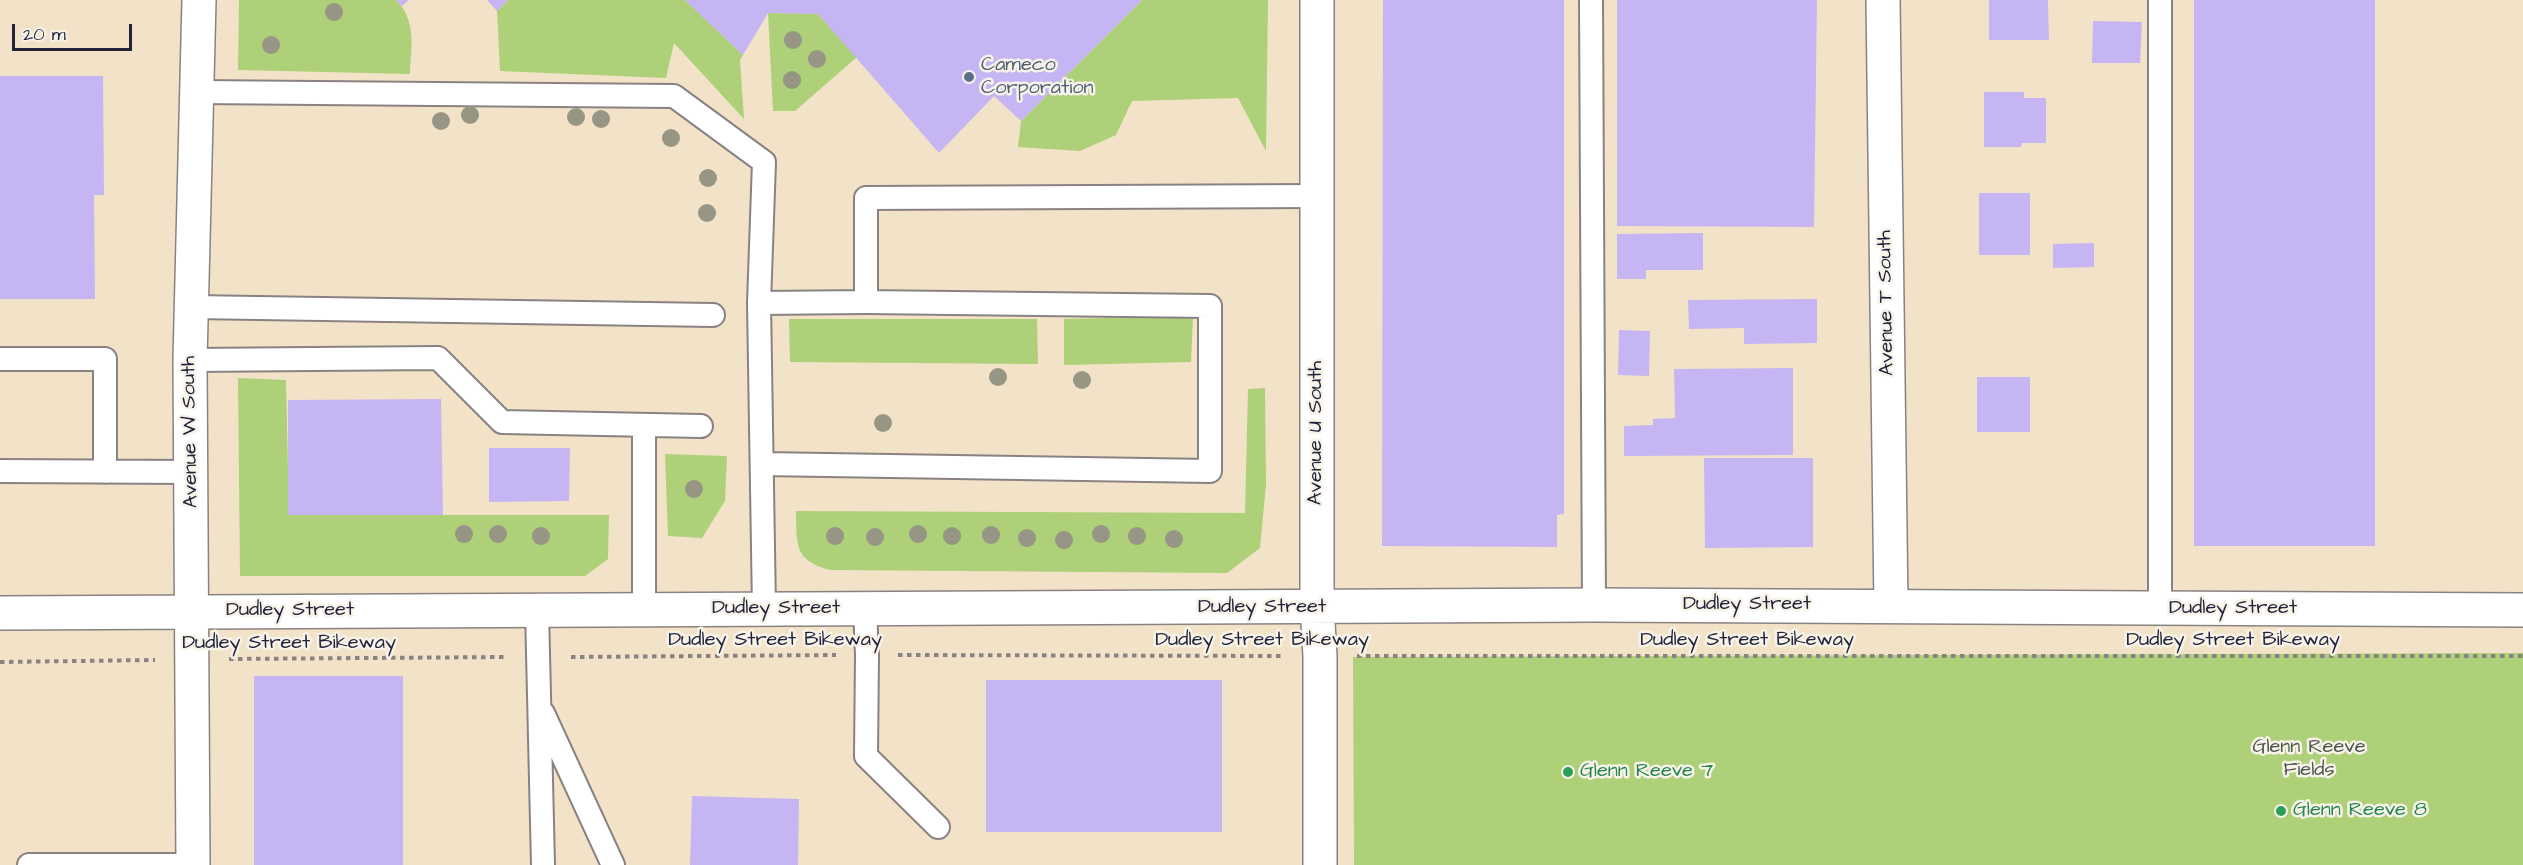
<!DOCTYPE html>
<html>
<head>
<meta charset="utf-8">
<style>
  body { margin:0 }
  #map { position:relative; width:2523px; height:865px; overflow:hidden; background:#f2e3c8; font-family:"Architects Daughter",sans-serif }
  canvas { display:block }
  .scale { position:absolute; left:12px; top:24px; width:120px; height:27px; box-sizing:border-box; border:3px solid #22223b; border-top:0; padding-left:8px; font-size:18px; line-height:21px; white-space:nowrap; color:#22223b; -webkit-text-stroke:4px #f7f3e8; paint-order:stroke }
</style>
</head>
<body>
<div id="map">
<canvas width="2523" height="865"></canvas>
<div class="scale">20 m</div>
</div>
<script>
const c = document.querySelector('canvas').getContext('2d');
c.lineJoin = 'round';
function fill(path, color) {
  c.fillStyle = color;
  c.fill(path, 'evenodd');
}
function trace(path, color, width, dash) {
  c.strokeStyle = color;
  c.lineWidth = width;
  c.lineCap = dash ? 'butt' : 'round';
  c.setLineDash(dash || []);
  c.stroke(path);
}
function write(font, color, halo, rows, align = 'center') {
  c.font = font + ' "Architects Daughter",sans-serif';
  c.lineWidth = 5;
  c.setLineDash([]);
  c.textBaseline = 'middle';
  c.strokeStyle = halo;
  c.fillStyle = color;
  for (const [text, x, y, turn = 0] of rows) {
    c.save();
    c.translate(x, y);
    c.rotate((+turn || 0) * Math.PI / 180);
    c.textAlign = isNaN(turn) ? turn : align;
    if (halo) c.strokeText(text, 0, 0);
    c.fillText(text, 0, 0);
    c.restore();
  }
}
const green = new Path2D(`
  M 239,0 L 396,0 C 417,21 411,47 410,74 L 238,70 Z
  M 508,0 L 685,0 L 743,55 L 740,60 L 744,119 L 674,43 L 666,78 L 500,71 L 497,11 Z
  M 1142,0 L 1268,0 L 1266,151 L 1238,98 L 1132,101 L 1116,135 L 1080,151 L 1018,147 L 1021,121 Z
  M 768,13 L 818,14 L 857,57 L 795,111 L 773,111 Z
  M 1193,316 L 1191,362 L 1064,365 L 1064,319 Z
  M 789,319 L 1037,319 L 1038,364 L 790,362 Z
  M 238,378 L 286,380 L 289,515 L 609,515 L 608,559 L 585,576 L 240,576 Z
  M 1265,388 L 1266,485 L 1260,548 L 1227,573 L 830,570 C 793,560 797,544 796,511 L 1245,513 L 1248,389 Z
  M 665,454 L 727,456 L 725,501 L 702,538 L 668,536 Z
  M 2523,653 L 2523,865 L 1354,865 L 1353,657 Z`);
const building = new Path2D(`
  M 396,0 L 409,0 L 402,6 Z
  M 487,0 L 508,0 L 497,11 Z
  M 685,0 L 1142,0 L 1021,121 L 994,96 L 939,153 L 818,14 L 768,13 L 743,55 Z
  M 1383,0 L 1564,0 L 1564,514 L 1557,515 L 1557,547 L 1382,546 Z
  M 1617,0 L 1817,0 L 1814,227 L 1617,226 Z
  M 1989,0 L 2048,0 L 2049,40 L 1989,40 Z
  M 2194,0 L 2375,0 L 2375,546 L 2194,546 Z
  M 2093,21 L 2142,22 L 2140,63 L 2092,63 Z
  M 0,76 L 103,76 L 104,195 L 94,195 L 95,299 L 0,299 Z
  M 1984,92 L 2024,92 L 2024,98 L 2046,98 L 2046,143 L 2022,143 L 2021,147 L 1984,147 Z
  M 1979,193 L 2030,193 L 2030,255 L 1979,255 Z
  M 1703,233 L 1703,270 L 1646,270 L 1646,279 L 1617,279 L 1617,234 Z
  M 2094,243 L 2094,267 L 2053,268 L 2053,244 Z
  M 1817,299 L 1817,343 L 1744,344 L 1744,328 L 1689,329 L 1688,300 Z
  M 1619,330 L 1650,331 L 1649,376 L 1618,375 Z
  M 1793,368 L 1793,455 L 1624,456 L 1624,426 L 1653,425 L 1653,419 L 1675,418 L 1674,369 Z
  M 1977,377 L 2030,377 L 2030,432 L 1977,432 Z
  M 441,399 L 443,515 L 288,515 L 288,400 Z
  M 489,448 L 570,448 L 569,501 L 489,502 Z
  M 1704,458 L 1813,458 L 1813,547 L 1705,548 Z
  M 254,676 L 403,676 L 403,865 L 254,865 Z
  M 986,680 L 1222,680 L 1222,832 L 986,832 Z
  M 692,796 L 799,799 L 798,865 L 690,865 Z`);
const path = new Path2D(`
  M 898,655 L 1283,656
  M 1357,656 L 2523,656
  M 571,657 L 836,655
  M 229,659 L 506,657
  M 0,662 L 155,660`);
const service = new Path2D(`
  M 1591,0 L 1594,605
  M 2160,0 L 2160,609
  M 197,92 L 674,96 L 764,162 L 759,303
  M 866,302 L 866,198 L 1317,196
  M 192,307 L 713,315
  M 0,359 L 105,359 L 105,472
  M 190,360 L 438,358 L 502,422 L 701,426
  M 644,425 L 644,609
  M 762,464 L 1210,471 L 1210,306 L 866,302 L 759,303 L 764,609
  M 0,471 L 192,472
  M 865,609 L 867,655 L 866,756 L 938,827
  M 537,610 L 543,865
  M 543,713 L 613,865
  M 29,865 L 193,865`);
const minor = new Path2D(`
  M 1317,0 L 1317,607 L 1320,656 L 1320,865
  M 1883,0 L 1891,606
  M 0,613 L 1594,605 L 2523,610
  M 193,865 L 190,360 L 199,0`);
const trees = [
  [334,12],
  [793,40],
  [271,45],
  [817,59],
  [792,80],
  [470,115],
  [576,117],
  [601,119],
  [441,121],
  [671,138],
  [708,178],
  [707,213],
  [998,377],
  [1082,380],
  [883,423],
  [694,489],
  [464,534],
  [498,534],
  [918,534],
  [1101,534],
  [991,535],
  [541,536],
  [835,536],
  [952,536],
  [1137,536],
  [875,537],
  [1027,538],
  [1174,539],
  [1064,540]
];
const markers = [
  [969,77,6,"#5c6f8a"],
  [1568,772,6,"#2e9e5b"],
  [2281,811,6,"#2e9e5b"]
];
const serviceNames = [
  ["Cameco",981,66],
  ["Corporation",981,89]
];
const streetNames = [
  ["Avenue T South",1887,303,-91],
  ["Avenue W South",191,432,-91],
  ["Avenue U South",1317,433,-90],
  ["Dudley Street",1747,605],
  ["Dudley Street",1262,608],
  ["Dudley Street",776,609],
  ["Dudley Street",2233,609],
  ["Dudley Street",290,611],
  ["Dudley Street Bikeway",775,641],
  ["Dudley Street Bikeway",1262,641],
  ["Dudley Street Bikeway",1747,641],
  ["Dudley Street Bikeway",2233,641],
  ["Dudley Street Bikeway",289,644]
];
const parkNames = [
  ["Glenn Reeve",2309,748],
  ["Fields",2309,771]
];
const leisureNames = [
  ["Glenn Reeve 7",1580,772],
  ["Glenn Reeve 8",2293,811]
];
fill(green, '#add078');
fill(building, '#c5b5f2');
trace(service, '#8a8282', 26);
trace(minor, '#8a8282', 36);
trace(path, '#8a8282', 4, [4.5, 4.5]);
trace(service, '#fff', 22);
trace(minor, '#fff', 33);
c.fillStyle = '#979584';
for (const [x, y] of trees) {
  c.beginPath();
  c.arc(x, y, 9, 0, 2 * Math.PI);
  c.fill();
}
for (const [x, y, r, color] of markers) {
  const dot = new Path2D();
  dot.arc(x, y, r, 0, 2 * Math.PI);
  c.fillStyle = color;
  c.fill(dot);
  trace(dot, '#f7f3e8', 2);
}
write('20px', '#4e5e75', '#f7f3e8', serviceNames, 'left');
write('20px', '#22223b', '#f7f3e8', streetNames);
write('20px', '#4c564d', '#f7f3e8', parkNames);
write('20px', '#27864d', '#f7f3e8', leisureNames, 'left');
</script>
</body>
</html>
